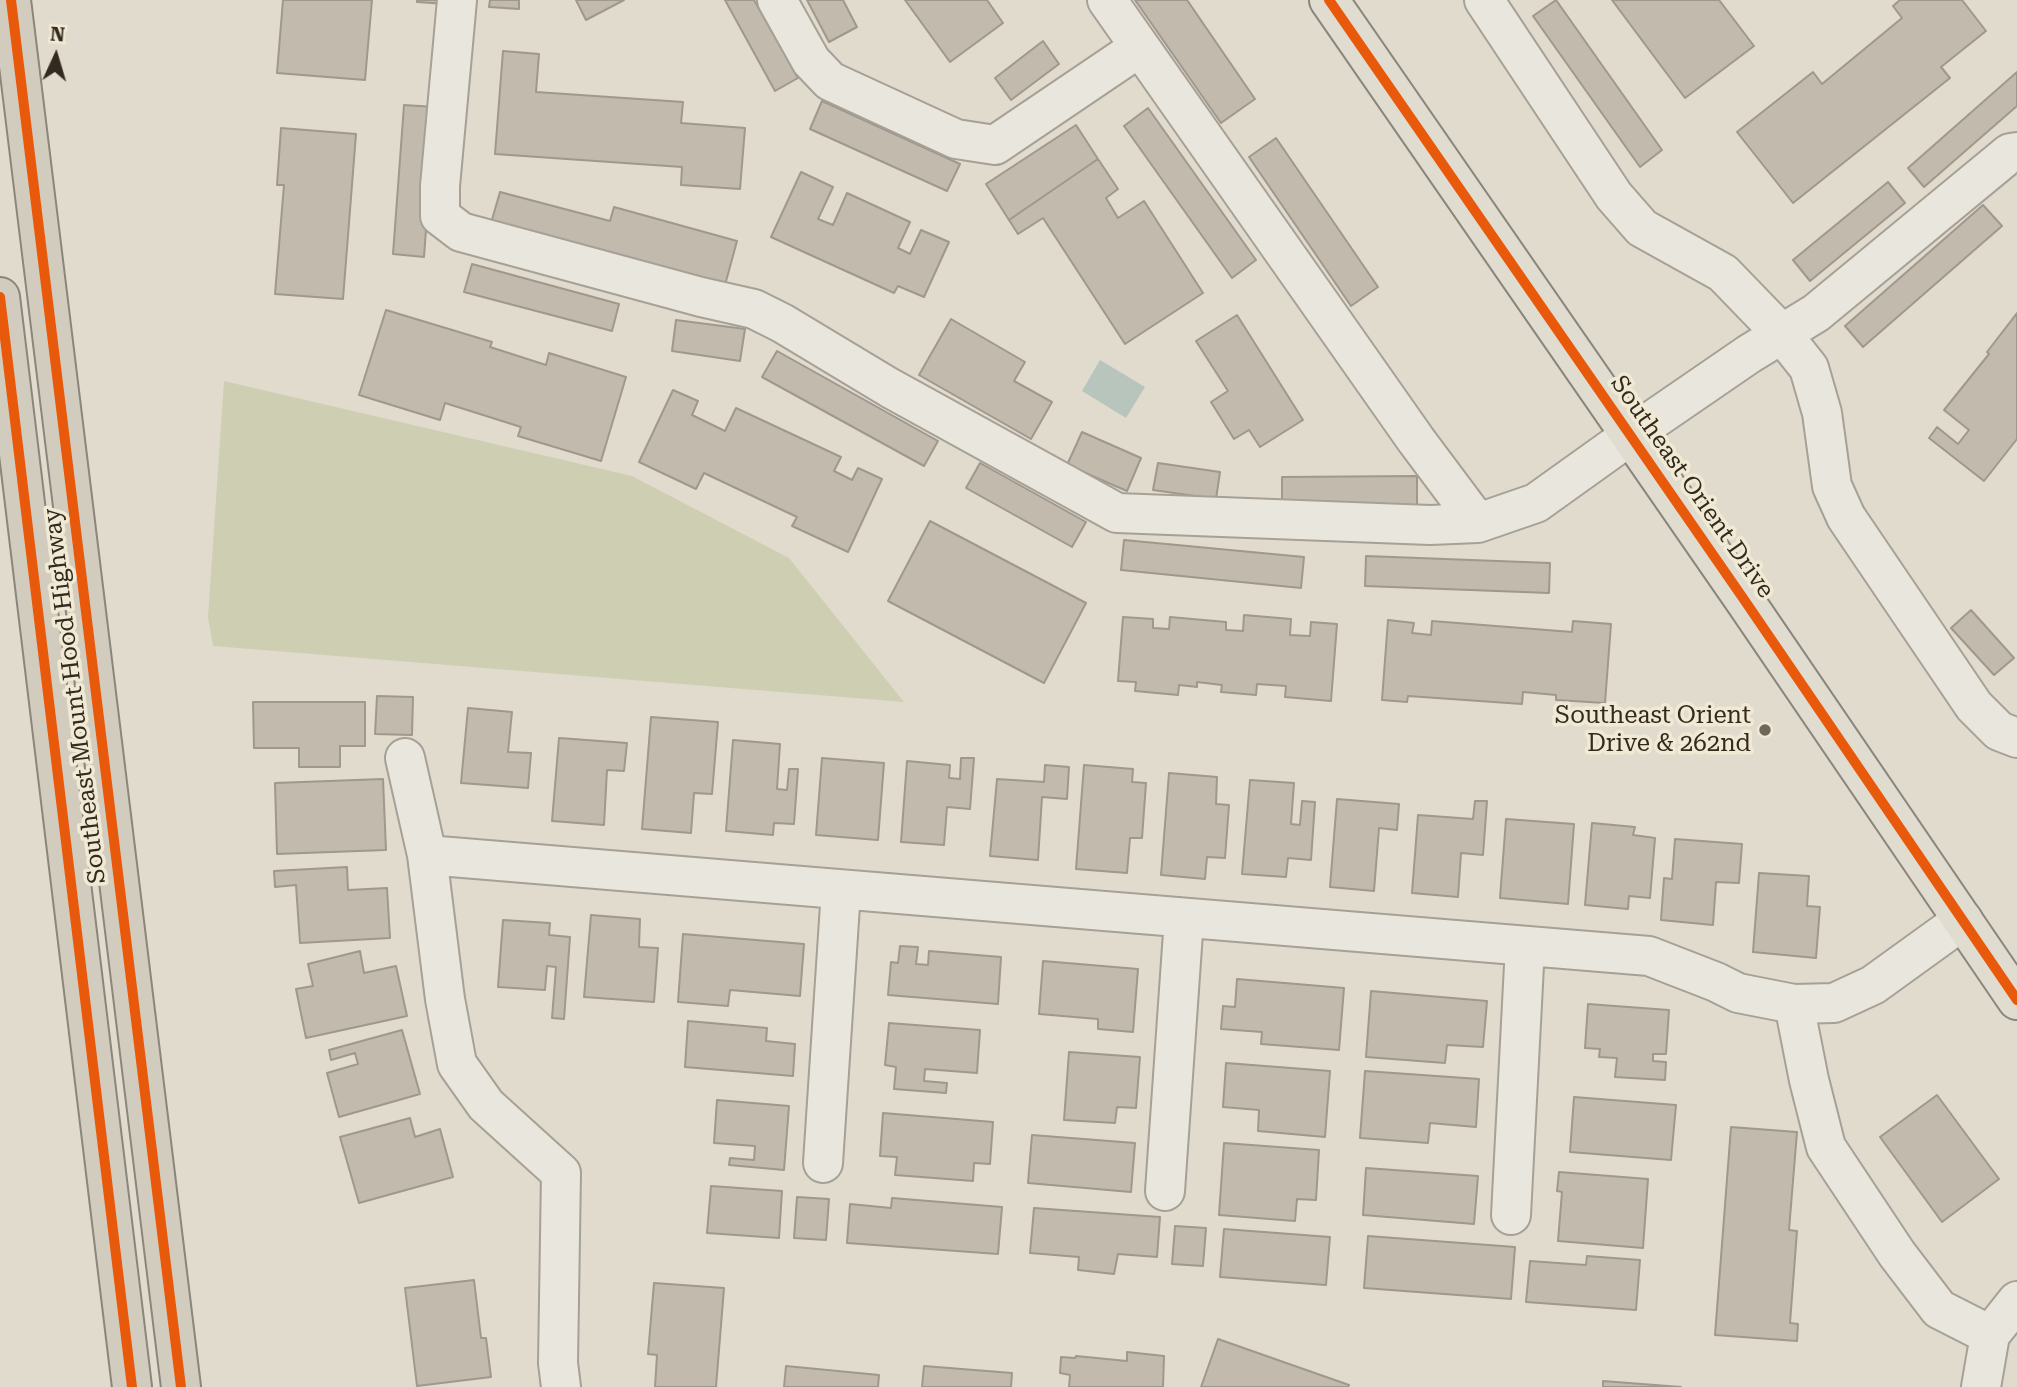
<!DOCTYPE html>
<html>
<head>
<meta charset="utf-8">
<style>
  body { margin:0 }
  #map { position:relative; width:2017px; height:1387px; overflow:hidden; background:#e0dbcd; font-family:"Roboto Serif",serif }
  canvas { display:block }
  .north { position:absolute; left:21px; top:21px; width:70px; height:70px; -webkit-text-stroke:5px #f0e9d4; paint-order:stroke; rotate:4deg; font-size:19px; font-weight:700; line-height:28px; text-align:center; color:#33291f }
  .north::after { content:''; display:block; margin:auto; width:24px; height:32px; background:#33291f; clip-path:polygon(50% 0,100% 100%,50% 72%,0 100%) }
</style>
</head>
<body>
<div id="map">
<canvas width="2017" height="1387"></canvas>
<div class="north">N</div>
</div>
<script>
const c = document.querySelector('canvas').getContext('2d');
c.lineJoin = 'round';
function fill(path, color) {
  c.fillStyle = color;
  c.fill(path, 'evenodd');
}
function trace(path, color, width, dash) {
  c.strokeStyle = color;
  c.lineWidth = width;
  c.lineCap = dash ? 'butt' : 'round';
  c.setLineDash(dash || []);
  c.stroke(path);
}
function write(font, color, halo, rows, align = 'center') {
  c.font = font + ' "Roboto Serif",serif';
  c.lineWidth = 7;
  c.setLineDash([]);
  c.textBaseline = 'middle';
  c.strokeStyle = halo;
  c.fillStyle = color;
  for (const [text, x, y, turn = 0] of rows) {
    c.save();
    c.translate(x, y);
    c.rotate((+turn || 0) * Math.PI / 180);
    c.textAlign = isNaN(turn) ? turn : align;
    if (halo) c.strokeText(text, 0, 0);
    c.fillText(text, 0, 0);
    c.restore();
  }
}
const green = new Path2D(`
  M 224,381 L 632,476 L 789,558 L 904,702 L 213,646 L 208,617 Z`);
const water = new Path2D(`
  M 1100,360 L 1145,387 L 1126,418 L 1082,391 Z`);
const building = new Path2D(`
  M 283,0 L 372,0 L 365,80 L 277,73 Z
  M 417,0 L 446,0 L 446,4 L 417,2 Z
  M 490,0 L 519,0 L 519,9 L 489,7 Z
  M 576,0 L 624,0 L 586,20 Z
  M 725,0 L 754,0 L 798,78 L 775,91 Z
  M 807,0 L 843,0 L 857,27 L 829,42 Z
  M 905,0 L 987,0 L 1003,23 L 950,62 Z
  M 1135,0 L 1187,0 L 1255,99 L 1221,123 Z
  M 1556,0 L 1662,150 L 1640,167 L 1533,16 Z
  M 1612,0 L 1719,0 L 1754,46 L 1685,98 Z
  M 1900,0 L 1962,0 L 1986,31 L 1941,67 L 1950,78 L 1793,203 L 1737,132 L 1813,72 L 1822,84 L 1902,18 L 1893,6 Z
  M 1043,41 L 1059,64 L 1011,100 L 995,78 Z
  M 503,51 L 539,54 L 536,92 L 683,102 L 681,123 L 745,128 L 740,189 L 681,185 L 682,167 L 495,154 Z
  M 2017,72 L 2017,106 L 1924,187 L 1908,168 Z
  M 822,101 L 960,164 L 947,191 L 810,129 Z
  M 404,105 L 435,107 L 424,257 L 393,254 Z
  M 1148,108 L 1256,260 L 1232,278 L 1124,126 Z
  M 1076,125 L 1098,159 L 1009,220 L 986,184 Z
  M 281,128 L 356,134 L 343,299 L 275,294 L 284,185 L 277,185 Z
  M 1276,138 L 1378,287 L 1351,306 L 1249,157 Z
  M 1098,159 L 1118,189 L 1106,198 L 1118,218 L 1144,201 L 1203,293 L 1125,344 L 1043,218 L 1018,234 L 1009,220 Z
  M 801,172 L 833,187 L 818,219 L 833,225 L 847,193 L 910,222 L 898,248 L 910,254 L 921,230 L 949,242 L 924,297 L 898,286 L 894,293 L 771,237 Z
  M 1888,182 L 1905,203 L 1810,281 L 1793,260 Z
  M 500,192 L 610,221 L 614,207 L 737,241 L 725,285 L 491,223 Z
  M 1983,205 L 2002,226 L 1863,347 L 1845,326 Z
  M 472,264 L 619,304 L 612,331 L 464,292 Z
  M 386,310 L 492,342 L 490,347 L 546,365 L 549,353 L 626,377 L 601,461 L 518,436 L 521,427 L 445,403 L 440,420 L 359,395 Z
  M 2017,313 L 2017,439 L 1984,481 L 1929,438 L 1937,427 L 1958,444 L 1969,430 L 1944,410 L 1989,354 L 1987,352 Z
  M 1237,315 L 1303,420 L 1260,447 L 1249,430 L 1234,439 L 1211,402 L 1228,391 L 1196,341 Z
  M 951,319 L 1025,362 L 1014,381 L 1052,402 L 1031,439 L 919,375 Z
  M 676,320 L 745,329 L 740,361 L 672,351 Z
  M 777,351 L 938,441 L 924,466 L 762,377 Z
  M 673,390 L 698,401 L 692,415 L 725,431 L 736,408 L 841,457 L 834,471 L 852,480 L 858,468 L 882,479 L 848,552 L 792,526 L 797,517 L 704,473 L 696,489 L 639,462 Z
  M 1082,432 L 1141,458 L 1127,491 L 1067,465 Z
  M 980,463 L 1086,522 L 1072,547 L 966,488 Z
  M 1158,463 L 1220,472 L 1216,499 L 1153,490 Z
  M 1417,476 L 1417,511 L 1282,511 L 1282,477 Z
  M 930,521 L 1086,603 L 1044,683 L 888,601 Z
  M 1124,540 L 1304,557 L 1301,588 L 1121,570 Z
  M 1366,556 L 1550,563 L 1549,593 L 1365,586 Z
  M 1971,610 L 2014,658 L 1994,675 L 1951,628 Z
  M 1244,615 L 1291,619 L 1290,635 L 1310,636 L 1311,622 L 1337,624 L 1331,701 L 1285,697 L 1286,686 L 1257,684 L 1256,695 L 1221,692 L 1222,685 L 1197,682 L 1197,687 L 1179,685 L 1178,695 L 1135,691 L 1136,682 L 1118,681 L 1123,617 L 1153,619 L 1153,628 L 1169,629 L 1170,617 L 1226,622 L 1226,630 L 1243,631 Z
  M 1388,620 L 1414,623 L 1412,633 L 1431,635 L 1432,621 L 1572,632 L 1573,621 L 1611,624 L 1605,703 L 1556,700 L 1556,695 L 1523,692 L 1522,704 L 1408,696 L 1407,702 L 1382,700 Z
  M 377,696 L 413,697 L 412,735 L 375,734 Z
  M 253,702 L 365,702 L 365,746 L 340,746 L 340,767 L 299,767 L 299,748 L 254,748 Z
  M 468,708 L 512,712 L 508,752 L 531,753 L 528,788 L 461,783 Z
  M 651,717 L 718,722 L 712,794 L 694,793 L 691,833 L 642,829 Z
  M 559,738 L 627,743 L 624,771 L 607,770 L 604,825 L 552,821 Z
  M 733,740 L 780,744 L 777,789 L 787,790 L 789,769 L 798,769 L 794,824 L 774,823 L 773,835 L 726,831 Z
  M 822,758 L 884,763 L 878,840 L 816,835 Z
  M 961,758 L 974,758 L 970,809 L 947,807 L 944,845 L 901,842 L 907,761 L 950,765 L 949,778 L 960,779 Z
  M 1045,765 L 1069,767 L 1067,799 L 1042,797 L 1038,860 L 990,856 L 997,779 L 1044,782 Z
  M 1084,765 L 1133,769 L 1132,782 L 1146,783 L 1142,838 L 1130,838 L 1127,873 L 1076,869 Z
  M 1169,773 L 1217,777 L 1216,804 L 1229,805 L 1225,858 L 1207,857 L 1205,879 L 1161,875 Z
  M 383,779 L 386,850 L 277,854 L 275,783 Z
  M 1250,780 L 1294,783 L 1291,824 L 1300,825 L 1302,801 L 1315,802 L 1311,860 L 1288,858 L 1286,877 L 1242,874 Z
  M 1337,799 L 1399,804 L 1397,830 L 1379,828 L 1374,891 L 1330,887 Z
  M 1475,801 L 1487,801 L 1483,855 L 1461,853 L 1458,897 L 1412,893 L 1418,815 L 1473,819 Z
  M 1506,819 L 1574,824 L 1568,904 L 1500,898 Z
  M 1592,823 L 1635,827 L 1633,835 L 1655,838 L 1650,898 L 1629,896 L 1628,909 L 1585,905 Z
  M 1675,839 L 1742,844 L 1739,883 L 1716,882 L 1713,925 L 1661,920 L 1664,878 L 1672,879 Z
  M 347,867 L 348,890 L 387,888 L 390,938 L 300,943 L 296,885 L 275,887 L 274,871 Z
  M 1759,873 L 1809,876 L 1807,906 L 1820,907 L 1816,958 L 1753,952 Z
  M 591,915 L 640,919 L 639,947 L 658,948 L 654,1002 L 584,997 Z
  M 503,920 L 550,923 L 549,935 L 570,937 L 564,1019 L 552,1018 L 556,967 L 547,966 L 545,990 L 498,987 Z
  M 683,934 L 804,944 L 800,996 L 730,990 L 728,1006 L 678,1002 Z
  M 900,946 L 918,947 L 916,964 L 928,965 L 929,951 L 1001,957 L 998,1004 L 888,995 L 891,962 L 898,963 Z
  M 360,951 L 364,973 L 396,966 L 407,1016 L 306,1038 L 296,989 L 313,986 L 308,964 Z
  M 1043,961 L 1138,969 L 1133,1032 L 1098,1029 L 1098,1019 L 1039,1014 Z
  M 1237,979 L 1344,988 L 1339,1050 L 1261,1044 L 1262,1032 L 1221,1029 L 1223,1006 L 1235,1007 Z
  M 1371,991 L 1487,1001 L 1483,1047 L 1447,1045 L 1445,1063 L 1366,1057 Z
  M 1588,1004 L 1669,1010 L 1666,1054 L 1653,1054 L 1653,1061 L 1666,1062 L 1665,1080 L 1615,1077 L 1617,1058 L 1599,1057 L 1600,1049 L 1585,1048 Z
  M 688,1021 L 767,1028 L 766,1041 L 795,1044 L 793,1076 L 685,1067 Z
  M 889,1023 L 980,1030 L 977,1073 L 925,1069 L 924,1081 L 947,1083 L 946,1093 L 894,1089 L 896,1067 L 885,1065 Z
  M 402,1030 L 420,1094 L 339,1117 L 327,1073 L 358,1064 L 355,1053 L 331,1060 L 329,1050 Z
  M 1069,1052 L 1140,1057 L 1136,1108 L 1117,1107 L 1115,1123 L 1064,1120 Z
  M 1226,1063 L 1330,1071 L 1325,1137 L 1258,1131 L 1259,1110 L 1223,1107 Z
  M 1365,1071 L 1479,1079 L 1476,1127 L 1430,1123 L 1428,1143 L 1360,1138 Z
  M 1937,1095 L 1999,1179 L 1942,1222 L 1880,1137 Z
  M 1574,1097 L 1676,1105 L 1671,1160 L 1570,1152 Z
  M 717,1100 L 789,1106 L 784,1170 L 729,1165 L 730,1158 L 754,1160 L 755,1146 L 714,1143 Z
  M 883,1113 L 993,1122 L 990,1164 L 974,1163 L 973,1181 L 895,1175 L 897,1157 L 880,1156 Z
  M 410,1118 L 415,1137 L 440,1129 L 453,1177 L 359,1203 L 340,1137 Z
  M 1731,1127 L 1797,1132 L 1789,1230 L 1797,1231 L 1790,1323 L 1798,1324 L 1797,1341 L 1715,1335 Z
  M 1032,1135 L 1135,1143 L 1131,1192 L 1028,1183 Z
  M 1224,1143 L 1319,1150 L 1316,1200 L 1297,1199 L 1295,1221 L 1219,1215 Z
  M 1366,1168 L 1478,1176 L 1474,1224 L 1363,1215 Z
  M 1559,1172 L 1648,1179 L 1643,1248 L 1558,1241 L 1562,1192 L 1557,1191 Z
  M 711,1186 L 782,1191 L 779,1238 L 707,1233 Z
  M 797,1197 L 829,1199 L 826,1240 L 794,1238 Z
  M 892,1198 L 1002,1207 L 998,1254 L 847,1243 L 850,1204 L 891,1208 Z
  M 1034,1208 L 1160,1217 L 1157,1257 L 1118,1254 L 1114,1274 L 1078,1270 L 1079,1257 L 1030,1253 Z
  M 1175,1226 L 1206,1228 L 1203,1266 L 1172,1264 Z
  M 1224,1229 L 1330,1237 L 1326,1285 L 1220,1277 Z
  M 1368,1236 L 1515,1247 L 1511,1299 L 1364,1288 Z
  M 1587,1256 L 1640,1260 L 1636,1310 L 1526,1302 L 1530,1261 L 1586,1265 Z
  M 474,1280 L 481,1338 L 486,1338 L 491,1377 L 417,1386 L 405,1288 Z
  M 654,1283 L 724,1288 L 716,1387 L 655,1387 L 657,1355 L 648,1354 Z
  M 1218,1339 L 1349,1385 L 1348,1387 L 1201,1387 Z
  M 1127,1352 L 1164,1356 L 1163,1387 L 1069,1387 L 1070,1375 L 1060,1373 L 1061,1357 L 1075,1358 L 1076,1356 L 1127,1361 Z
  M 786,1366 L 879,1375 L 878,1387 L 784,1387 Z
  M 924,1366 L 1012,1373 L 1011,1387 L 922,1387 Z
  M 1603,1381 L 1681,1387 L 1603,1387 Z`);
const minor = new Path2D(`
  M 457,0 L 440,186 L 440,216 L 461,232 L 701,297 L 754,309 L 782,323 L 890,388 L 1117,513 L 1430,525 L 1478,523 L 1536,503 L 1631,435 L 1749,354 L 1816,313 L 2010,153 L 2017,152
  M 777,0 L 811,61 L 830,81 L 956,139 L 995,145 L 1140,47
  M 1107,0 L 1416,440 L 1478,523
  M 1484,0 L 1614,196 L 1642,228 L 1723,273 L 1782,334 L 1809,368 L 1822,413 L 1832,486 L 1846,517 L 1974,706 L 1999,731 L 2017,738
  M 405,758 L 427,855 L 445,999 L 457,1064 L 486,1105 L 561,1173 L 558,1363 L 561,1387
  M 427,855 L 1649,956 L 1716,982 L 1738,993 L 1794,1004 L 1834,1003 L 1873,985 L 1963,920
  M 1794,1004 L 1809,1080 L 1826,1147 L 1897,1254 L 1939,1309 L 1990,1335
  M 823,1163 L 841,890
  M 1165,1191 L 1184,918
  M 1511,1215 L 1525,946
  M 1981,1387 L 1990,1335 L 2017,1301`);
const major = new Path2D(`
  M 1329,0 L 1745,601 L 2017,1000`);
const highway = new Path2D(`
  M 11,0 L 181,1387
  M 0,297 L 132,1387`);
const cycleway = new Path2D(`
  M 11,0 L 181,1387
  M 1329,0 L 1745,601 L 2017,1000
  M 0,297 L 132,1387`);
const markers = [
  [1765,730,7,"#70675c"]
];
const streetNames = [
  ["Southeast Orient Drive",1692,487,55],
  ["Southeast Mount Hood Highway",75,696,-97]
];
const poiNames = [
  ["Southeast Orient",1751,716],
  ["Drive & 262nd",1751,744]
];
fill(green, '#cecfb2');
fill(water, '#b7c5bd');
fill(building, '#c3baae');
trace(building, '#a0978d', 2);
trace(minor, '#a6a096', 42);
trace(major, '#8b867d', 42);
trace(highway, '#8b867d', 42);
trace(minor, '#e9e6dd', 38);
trace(major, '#e0dcd0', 38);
trace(highway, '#d2ccbf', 38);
trace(cycleway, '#e8590c', 10);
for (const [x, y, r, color] of markers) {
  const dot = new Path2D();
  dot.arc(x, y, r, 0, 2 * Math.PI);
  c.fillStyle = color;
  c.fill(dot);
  trace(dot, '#f0e9d4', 2.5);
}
write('24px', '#33291f', '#f0e9d4', streetNames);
write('24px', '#33291f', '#f0e9d4', poiNames, 'right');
</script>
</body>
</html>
